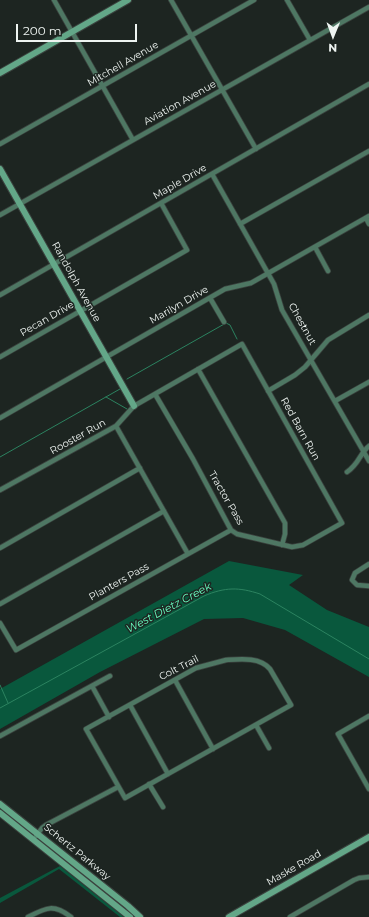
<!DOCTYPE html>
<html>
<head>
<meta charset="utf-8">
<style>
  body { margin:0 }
  #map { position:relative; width:369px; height:917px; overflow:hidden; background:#1d2521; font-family:Montserrat,sans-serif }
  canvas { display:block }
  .north { position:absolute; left:313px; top:16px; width:40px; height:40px; -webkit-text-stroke:3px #1d2521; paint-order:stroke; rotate:181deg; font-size:11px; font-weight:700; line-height:16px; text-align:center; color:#eef4f1 }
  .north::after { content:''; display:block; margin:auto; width:14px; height:18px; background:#eef4f1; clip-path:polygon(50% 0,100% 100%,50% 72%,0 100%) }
  .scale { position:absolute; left:16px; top:24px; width:121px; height:18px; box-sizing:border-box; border:2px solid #eef4f1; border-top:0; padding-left:5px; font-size:12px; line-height:14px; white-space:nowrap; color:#eef4f1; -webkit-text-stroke:3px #1d2521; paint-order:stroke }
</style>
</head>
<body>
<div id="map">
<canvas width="369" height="917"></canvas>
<div class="north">N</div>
<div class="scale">200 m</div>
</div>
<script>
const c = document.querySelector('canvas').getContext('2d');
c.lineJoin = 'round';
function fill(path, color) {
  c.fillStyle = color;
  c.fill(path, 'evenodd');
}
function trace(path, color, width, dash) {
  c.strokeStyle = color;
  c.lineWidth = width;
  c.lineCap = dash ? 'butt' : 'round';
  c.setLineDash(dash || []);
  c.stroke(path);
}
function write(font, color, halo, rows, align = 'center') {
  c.font = font + ' Montserrat,sans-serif';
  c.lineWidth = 3;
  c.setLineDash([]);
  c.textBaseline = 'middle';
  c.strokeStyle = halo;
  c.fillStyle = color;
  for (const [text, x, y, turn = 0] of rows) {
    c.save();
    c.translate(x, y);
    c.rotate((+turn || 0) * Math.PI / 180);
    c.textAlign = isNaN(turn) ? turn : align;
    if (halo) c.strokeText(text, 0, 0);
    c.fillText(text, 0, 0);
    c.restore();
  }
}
const green = new Path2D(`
  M 229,561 L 303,575 L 289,585 L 327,610 L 369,627 L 369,677 L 285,630 L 243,618 L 204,619 L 100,672 L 0,729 L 0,689 Z
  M 60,866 L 124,917 L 120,917 L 59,869 L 0,903 L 0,898 Z`);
const stream = new Path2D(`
  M 127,379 L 226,323 L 230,325 L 237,339
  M 106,397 L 127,409
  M 0,457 L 120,389
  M 0,685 L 8,703
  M 0,708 L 204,596 C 225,587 239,587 260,594 L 369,659`);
const street = new Path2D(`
  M 54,0 L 133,140
  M 171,0 L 256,149
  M 287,0 L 310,40
  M 0,144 L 254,0
  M 212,174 L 274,284 L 282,310 L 369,461
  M 0,215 L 369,7
  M 366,218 L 369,224
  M 240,224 L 369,151
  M 315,247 L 328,271
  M 0,295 L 369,84
  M 210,298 L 224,322
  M 0,357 L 187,250 L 161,203
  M 198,369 L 285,523 L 285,534 L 282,545
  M 268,391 L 295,375 L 305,367 L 328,340 L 369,315
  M 335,401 L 369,382
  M 0,418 L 225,289 L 251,283 L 369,216
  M 116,426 L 188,554
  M 347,472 C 360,463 359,454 369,446
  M 0,490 L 116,426 L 134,406 L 242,344 L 342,523 L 303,545 L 292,547 L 237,534 L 231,530 L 193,459 L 155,394
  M 0,548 L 140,468
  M 369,564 L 355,573 L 352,580 L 357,585 L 369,586
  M 0,604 L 164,511
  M 0,623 L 16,650 L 231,530
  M 226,660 C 241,659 260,657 270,669 L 291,705 L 125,798 L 86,729 L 196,668 Z
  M 175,680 L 213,749
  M 92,686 L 109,717
  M 130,705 L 168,774
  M 369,716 L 338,734 L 369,789
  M 256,725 L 269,748
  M 0,736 L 110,676
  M 149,784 L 163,807
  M 36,836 L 42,828 L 46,825 L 118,787
  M 28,917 C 47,907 54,904 71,917
  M 290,917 L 354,880 L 359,878 L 369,877`);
const secondary = new Path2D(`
  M 0,73 L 128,0
  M 0,169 L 134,406
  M 0,804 L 128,906 L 140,917
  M 0,813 L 130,917
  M 229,917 L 369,837`);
const streetNames = [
  ["Mitchell Avenue",123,64,-30],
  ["Aviation Avenue",180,103,-29],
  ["Maple Drive",180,182,-30],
  ["Randolph Avenue",76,282,61],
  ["Marilyn Drive",179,305,-30],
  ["Pecan Drive",47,319,-30],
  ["Chestnut",302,324,61],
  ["Red Barn Run",300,429,61],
  ["Rooster Run",78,437,-29],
  ["Tractor Pass",226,498,60],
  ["Planters Pass",119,582,-29],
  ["Colt Trail",179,668,-27],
  ["Schertz Parkway",77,852,39],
  ["Maske Road",294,868,-30]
];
const waterNames = [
  ["West Dietz Creek",169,608,-28]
];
fill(green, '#09583d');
trace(stream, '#2c8360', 1);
trace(street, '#3a423e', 6);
trace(secondary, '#3a423e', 8);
trace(street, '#4e7763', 4.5);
trace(secondary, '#63a788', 6);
write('10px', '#eef4f1', '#1d2521', streetNames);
write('italic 11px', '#68fdc0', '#1d2521', waterNames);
</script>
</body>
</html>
